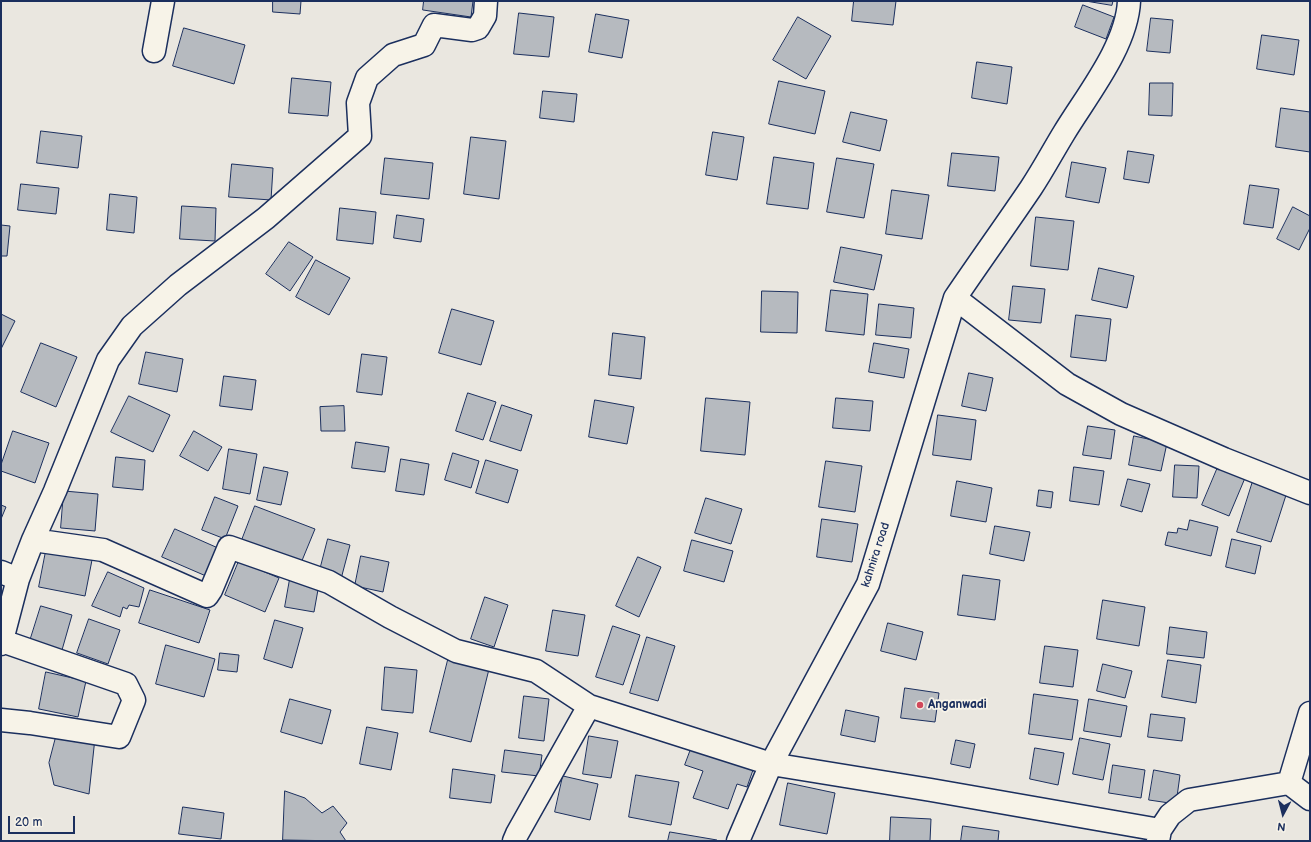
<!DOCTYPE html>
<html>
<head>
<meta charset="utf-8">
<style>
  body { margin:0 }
  #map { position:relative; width:1311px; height:842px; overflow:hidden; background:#eae7e0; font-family:"Balsamiq Sans",sans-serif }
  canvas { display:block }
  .frame { position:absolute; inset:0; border:2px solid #1b2f5e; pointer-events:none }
  .north { position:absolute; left:1263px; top:794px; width:40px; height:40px; -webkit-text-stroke:3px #f7f3e8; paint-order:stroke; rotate:187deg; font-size:11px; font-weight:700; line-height:16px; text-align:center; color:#1b2f5e }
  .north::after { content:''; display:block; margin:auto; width:14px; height:18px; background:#1b2f5e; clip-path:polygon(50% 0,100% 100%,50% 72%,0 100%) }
  .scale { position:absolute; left:8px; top:816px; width:67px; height:18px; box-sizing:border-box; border:2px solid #1b2f5e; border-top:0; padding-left:5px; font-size:12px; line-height:14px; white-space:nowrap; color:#1b2f5e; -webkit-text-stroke:3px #f7f3e8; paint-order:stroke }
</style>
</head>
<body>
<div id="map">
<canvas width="1311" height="842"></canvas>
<div class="frame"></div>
<div class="north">N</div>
<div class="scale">20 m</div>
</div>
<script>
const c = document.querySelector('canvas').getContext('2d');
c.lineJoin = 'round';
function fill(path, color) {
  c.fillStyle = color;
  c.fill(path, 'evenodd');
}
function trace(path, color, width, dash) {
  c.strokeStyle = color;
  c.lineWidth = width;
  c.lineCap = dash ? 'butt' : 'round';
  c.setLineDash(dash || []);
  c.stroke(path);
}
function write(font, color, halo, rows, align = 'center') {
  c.font = font + ' "Balsamiq Sans",sans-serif';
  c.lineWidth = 3.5;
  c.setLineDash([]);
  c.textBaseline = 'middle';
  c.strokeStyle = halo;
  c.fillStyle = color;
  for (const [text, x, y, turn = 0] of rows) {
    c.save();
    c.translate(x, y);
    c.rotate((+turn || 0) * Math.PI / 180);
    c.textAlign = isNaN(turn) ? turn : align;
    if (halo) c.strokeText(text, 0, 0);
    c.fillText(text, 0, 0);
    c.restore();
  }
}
const building = new Path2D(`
  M 273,1 L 301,1 L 300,14 L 273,12 Z
  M 424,1 L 473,1 L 471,17 L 423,10 Z
  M 854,1 L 896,1 L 893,25 L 852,21 Z
  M 1086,1 L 1113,1 L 1112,5 Z
  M 1083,5 L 1114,17 L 1106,39 L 1075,27 Z
  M 519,13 L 554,17 L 549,57 L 514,54 Z
  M 596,14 L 629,20 L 622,58 L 589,52 Z
  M 798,17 L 831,36 L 806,79 L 773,60 Z
  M 1151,18 L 1173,20 L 1170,53 L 1147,51 Z
  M 184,28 L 245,45 L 234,84 L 173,66 Z
  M 1262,35 L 1299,40 L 1294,75 L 1257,69 Z
  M 977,62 L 1012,67 L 1007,104 L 972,98 Z
  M 292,78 L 331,82 L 328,116 L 289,113 Z
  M 779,81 L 825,91 L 815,134 L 769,124 Z
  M 1150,83 L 1173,83 L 1172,116 L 1149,115 Z
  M 543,91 L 577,94 L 574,122 L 540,118 Z
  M 1281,108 L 1310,112 L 1310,152 L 1276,147 Z
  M 851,112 L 887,120 L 880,151 L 843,142 Z
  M 41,131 L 82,136 L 78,168 L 37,163 Z
  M 713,132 L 744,137 L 737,180 L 706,175 Z
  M 471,137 L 506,141 L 499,199 L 464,194 Z
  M 1128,151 L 1154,155 L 1149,183 L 1124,179 Z
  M 952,153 L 999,157 L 995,191 L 948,186 Z
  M 774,157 L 814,163 L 808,209 L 767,204 Z
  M 385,158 L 433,163 L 429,199 L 381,194 Z
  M 837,158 L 874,164 L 864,218 L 827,212 Z
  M 1072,162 L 1106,168 L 1099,203 L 1066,197 Z
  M 232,164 L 273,168 L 271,200 L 229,197 Z
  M 21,184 L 59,188 L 56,214 L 18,210 Z
  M 1250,185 L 1279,189 L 1273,228 L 1244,224 Z
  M 892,190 L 929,195 L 922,239 L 886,234 Z
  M 110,194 L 137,197 L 134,233 L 107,230 Z
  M 182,206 L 216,208 L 215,241 L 180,239 Z
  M 1293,207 L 1310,216 L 1310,228 L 1299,250 L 1277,239 Z
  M 340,208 L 376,212 L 373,244 L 337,240 Z
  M 397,215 L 424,219 L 421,242 L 394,238 Z
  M 1036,217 L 1074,221 L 1068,270 L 1031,266 Z
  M 1,225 L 10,226 L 7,256 L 1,256 Z
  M 289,242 L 313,257 L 290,291 L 266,274 Z
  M 841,247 L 882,255 L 874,290 L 834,282 Z
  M 316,260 L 350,278 L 329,315 L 296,297 Z
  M 1099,268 L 1134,276 L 1127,308 L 1092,300 Z
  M 1013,286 L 1045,289 L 1041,323 L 1009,320 Z
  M 831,290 L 868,294 L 864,335 L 826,331 Z
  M 762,291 L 798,292 L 797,333 L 761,332 Z
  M 879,304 L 914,308 L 911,338 L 876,335 Z
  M 452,309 L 494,321 L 481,365 L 439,353 Z
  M 1,314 L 15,321 L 1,349 Z
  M 1076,315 L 1111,319 L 1106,361 L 1071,357 Z
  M 613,333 L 645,337 L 641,379 L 609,375 Z
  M 41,343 L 77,357 L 56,407 L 21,392 Z
  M 874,343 L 909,349 L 904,378 L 869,372 Z
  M 146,352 L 183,359 L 177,392 L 139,384 Z
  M 362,354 L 387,357 L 382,395 L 357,392 Z
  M 969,373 L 993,378 L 986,411 L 962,406 Z
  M 224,376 L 256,380 L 252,410 L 220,406 Z
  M 468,393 L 496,402 L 483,440 L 456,431 Z
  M 129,396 L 170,415 L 153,452 L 111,432 Z
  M 706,398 L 750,402 L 745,455 L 701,451 Z
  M 836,398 L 873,401 L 870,431 L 833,428 Z
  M 595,400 L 634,407 L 627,444 L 589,437 Z
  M 502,405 L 532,415 L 521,451 L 490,441 Z
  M 344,406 L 345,431 L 321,431 L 320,407 Z
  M 938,415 L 976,420 L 971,460 L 933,455 Z
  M 1088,426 L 1115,430 L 1111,459 L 1083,455 Z
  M 13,431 L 49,443 L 35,483 L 1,471 L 1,465 Z
  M 194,431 L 222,447 L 208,471 L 180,456 Z
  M 1134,436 L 1167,443 L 1161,471 L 1129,465 Z
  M 356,442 L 389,447 L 385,472 L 352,468 Z
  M 229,449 L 257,454 L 250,494 L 223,489 Z
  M 453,453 L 479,461 L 471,488 L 445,480 Z
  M 116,457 L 145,460 L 143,490 L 113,487 Z
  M 401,459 L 429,464 L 424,495 L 396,491 Z
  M 486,460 L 518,470 L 508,503 L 476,493 Z
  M 826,461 L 862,466 L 855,512 L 819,507 Z
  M 1175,465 L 1199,466 L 1197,498 L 1173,497 Z
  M 264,467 L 288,472 L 281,505 L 257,500 Z
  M 1074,467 L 1104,471 L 1099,505 L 1070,501 Z
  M 1218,467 L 1245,478 L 1229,516 L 1202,505 Z
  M 1128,479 L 1150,484 L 1142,512 L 1121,506 Z
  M 957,481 L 992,488 L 986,522 L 951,516 Z
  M 1253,481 L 1287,492 L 1271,542 L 1237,532 Z
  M 1039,490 L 1053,492 L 1051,508 L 1037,506 Z
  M 64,491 L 98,494 L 95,531 L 61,528 Z
  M 215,497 L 238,506 L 225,539 L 202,530 Z
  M 706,498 L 742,509 L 731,544 L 695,533 Z
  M 1,505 L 6,507 L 1,519 Z
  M 255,506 L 315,529 L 301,563 L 242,540 Z
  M 822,519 L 858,524 L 852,562 L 817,557 Z
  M 1190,520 L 1218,527 L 1211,556 L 1165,545 L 1168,532 L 1177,533 L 1178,528 L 1187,530 Z
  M 995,526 L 1030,532 L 1024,561 L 990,554 Z
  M 175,529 L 218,548 L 206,576 L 162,557 Z
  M 328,539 L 350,545 L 341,579 L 319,574 Z
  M 1232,539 L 1261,546 L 1255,574 L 1226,567 Z
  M 692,540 L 733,551 L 724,582 L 684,571 Z
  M 46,551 L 92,560 L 85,596 L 39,587 Z
  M 361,556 L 389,562 L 383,592 L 355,586 Z
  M 638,557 L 661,567 L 639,617 L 616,606 Z
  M 239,561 L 279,578 L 265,612 L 225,595 Z
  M 108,572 L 144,588 L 139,607 L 129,605 L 127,609 L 123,607 L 120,617 L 92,606 Z
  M 963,575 L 1000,580 L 995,620 L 958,615 Z
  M 290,579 L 319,584 L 314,612 L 285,607 Z
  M 150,590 L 210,610 L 199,643 L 139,623 Z
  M 485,597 L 508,605 L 494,647 L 471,639 Z
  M 1103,600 L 1145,607 L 1139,646 L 1097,639 Z
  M 41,606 L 72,615 L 62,650 L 30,641 Z
  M 553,610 L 585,615 L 578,656 L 546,651 Z
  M 89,619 L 120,630 L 108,664 L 77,653 Z
  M 275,620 L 303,628 L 292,668 L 264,659 Z
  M 888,623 L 923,632 L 916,660 L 881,651 Z
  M 613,626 L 640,635 L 623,685 L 596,677 Z
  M 1170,627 L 1207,632 L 1204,658 L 1167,654 Z
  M 647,637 L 675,646 L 658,701 L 630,693 Z
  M 166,645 L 215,659 L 204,697 L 156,684 Z
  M 1045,646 L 1078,650 L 1073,687 L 1040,683 Z
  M 220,653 L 239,655 L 237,672 L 218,670 Z
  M 449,656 L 490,665 L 471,742 L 430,732 Z
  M 1168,660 L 1201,665 L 1196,703 L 1162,697 Z
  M 1103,664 L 1132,671 L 1125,698 L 1097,691 Z
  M 385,667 L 417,670 L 413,713 L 382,710 Z
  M 46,672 L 86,681 L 78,717 L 39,709 Z
  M 905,688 L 939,693 L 935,722 L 901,718 Z
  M 1034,694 L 1078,700 L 1072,740 L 1029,734 Z
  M 524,696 L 549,699 L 544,741 L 519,738 Z
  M 290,699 L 331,710 L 322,744 L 281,732 Z
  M 1089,699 L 1127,706 L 1121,737 L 1084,731 Z
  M 846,710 L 879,717 L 875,742 L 841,735 Z
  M 1151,714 L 1185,718 L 1182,741 L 1148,737 Z
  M 367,727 L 398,733 L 391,770 L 360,764 Z
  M 589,736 L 618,741 L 611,778 L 583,774 Z
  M 56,737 L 95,738 L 89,794 L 54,785 L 49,763 Z
  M 1080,738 L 1110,744 L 1103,780 L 1073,774 Z
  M 956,740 L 975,744 L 970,768 L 951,764 Z
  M 1035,748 L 1064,753 L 1058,785 L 1030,779 Z
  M 691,749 L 753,770 L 747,787 L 737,784 L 728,809 L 693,798 L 703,771 L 685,765 Z
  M 505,750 L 542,755 L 539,776 L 502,772 Z
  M 1113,765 L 1145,770 L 1141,798 L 1109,793 Z
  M 453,769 L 495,775 L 491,803 L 450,798 Z
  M 1154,770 L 1180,775 L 1176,804 L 1149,800 Z
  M 636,775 L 679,782 L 671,825 L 629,817 Z
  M 563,776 L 598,784 L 590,820 L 555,812 Z
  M 788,783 L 835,793 L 827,834 L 780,825 Z
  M 285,791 L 305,798 L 322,813 L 333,806 L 347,823 L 340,832 L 346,841 L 283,840 Z
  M 183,807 L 224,813 L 221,839 L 179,834 Z
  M 891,817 L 931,819 L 930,841 L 890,841 Z
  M 963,826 L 999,831 L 998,841 L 961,841 Z
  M 670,832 L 717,840 L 717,841 L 668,841 Z`);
const minor = new Path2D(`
  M 1129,1 C 1127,46 1087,95 1064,133 C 1053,151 1043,170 1031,188 C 1006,225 980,261 955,298 L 1067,384 L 1121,414 L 1224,459 L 1310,493
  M 154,51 L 163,1
  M 33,540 L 103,550 L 207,596 L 211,590 L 229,547 L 329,582 L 390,617 L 456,651 L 536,671 L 589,706 L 517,834 L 514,841
  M 1,572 L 18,579 L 33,540 L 55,491 L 108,360 L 132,326 L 178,285 L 266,218 L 360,136 L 358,103 L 367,78 L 393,55 L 424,45 L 434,25 L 472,30 L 478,28 L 485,16 L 486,1
  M 1,644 L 18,579
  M 589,706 L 771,764 L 931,790 L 1160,830
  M 1,720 L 30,723 L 119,737 L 134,700 L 126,684 L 2,641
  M 1289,783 L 1310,799
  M 738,841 L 771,764 L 868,584 L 955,298
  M 1158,841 L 1160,830 L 1170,815 L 1189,800 L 1289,783 L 1310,713`);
const markers = [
  [920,705,4,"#d1495b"]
];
const streetNames = [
  ["kahnira road",876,555,-72]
];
const poiNames = [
  ["Anganwadi",928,705]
];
fill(building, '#b6babf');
trace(building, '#1b2f5e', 1);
trace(minor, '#1b2f5e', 25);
trace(minor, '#f7f3e8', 22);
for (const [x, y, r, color] of markers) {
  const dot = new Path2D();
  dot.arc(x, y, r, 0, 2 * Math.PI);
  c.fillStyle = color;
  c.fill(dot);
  trace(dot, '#f7f3e8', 1.5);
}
write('12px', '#1b2f5e', '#f7f3e8', streetNames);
write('bold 12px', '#1b2f5e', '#f7f3e8', poiNames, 'left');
</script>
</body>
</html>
